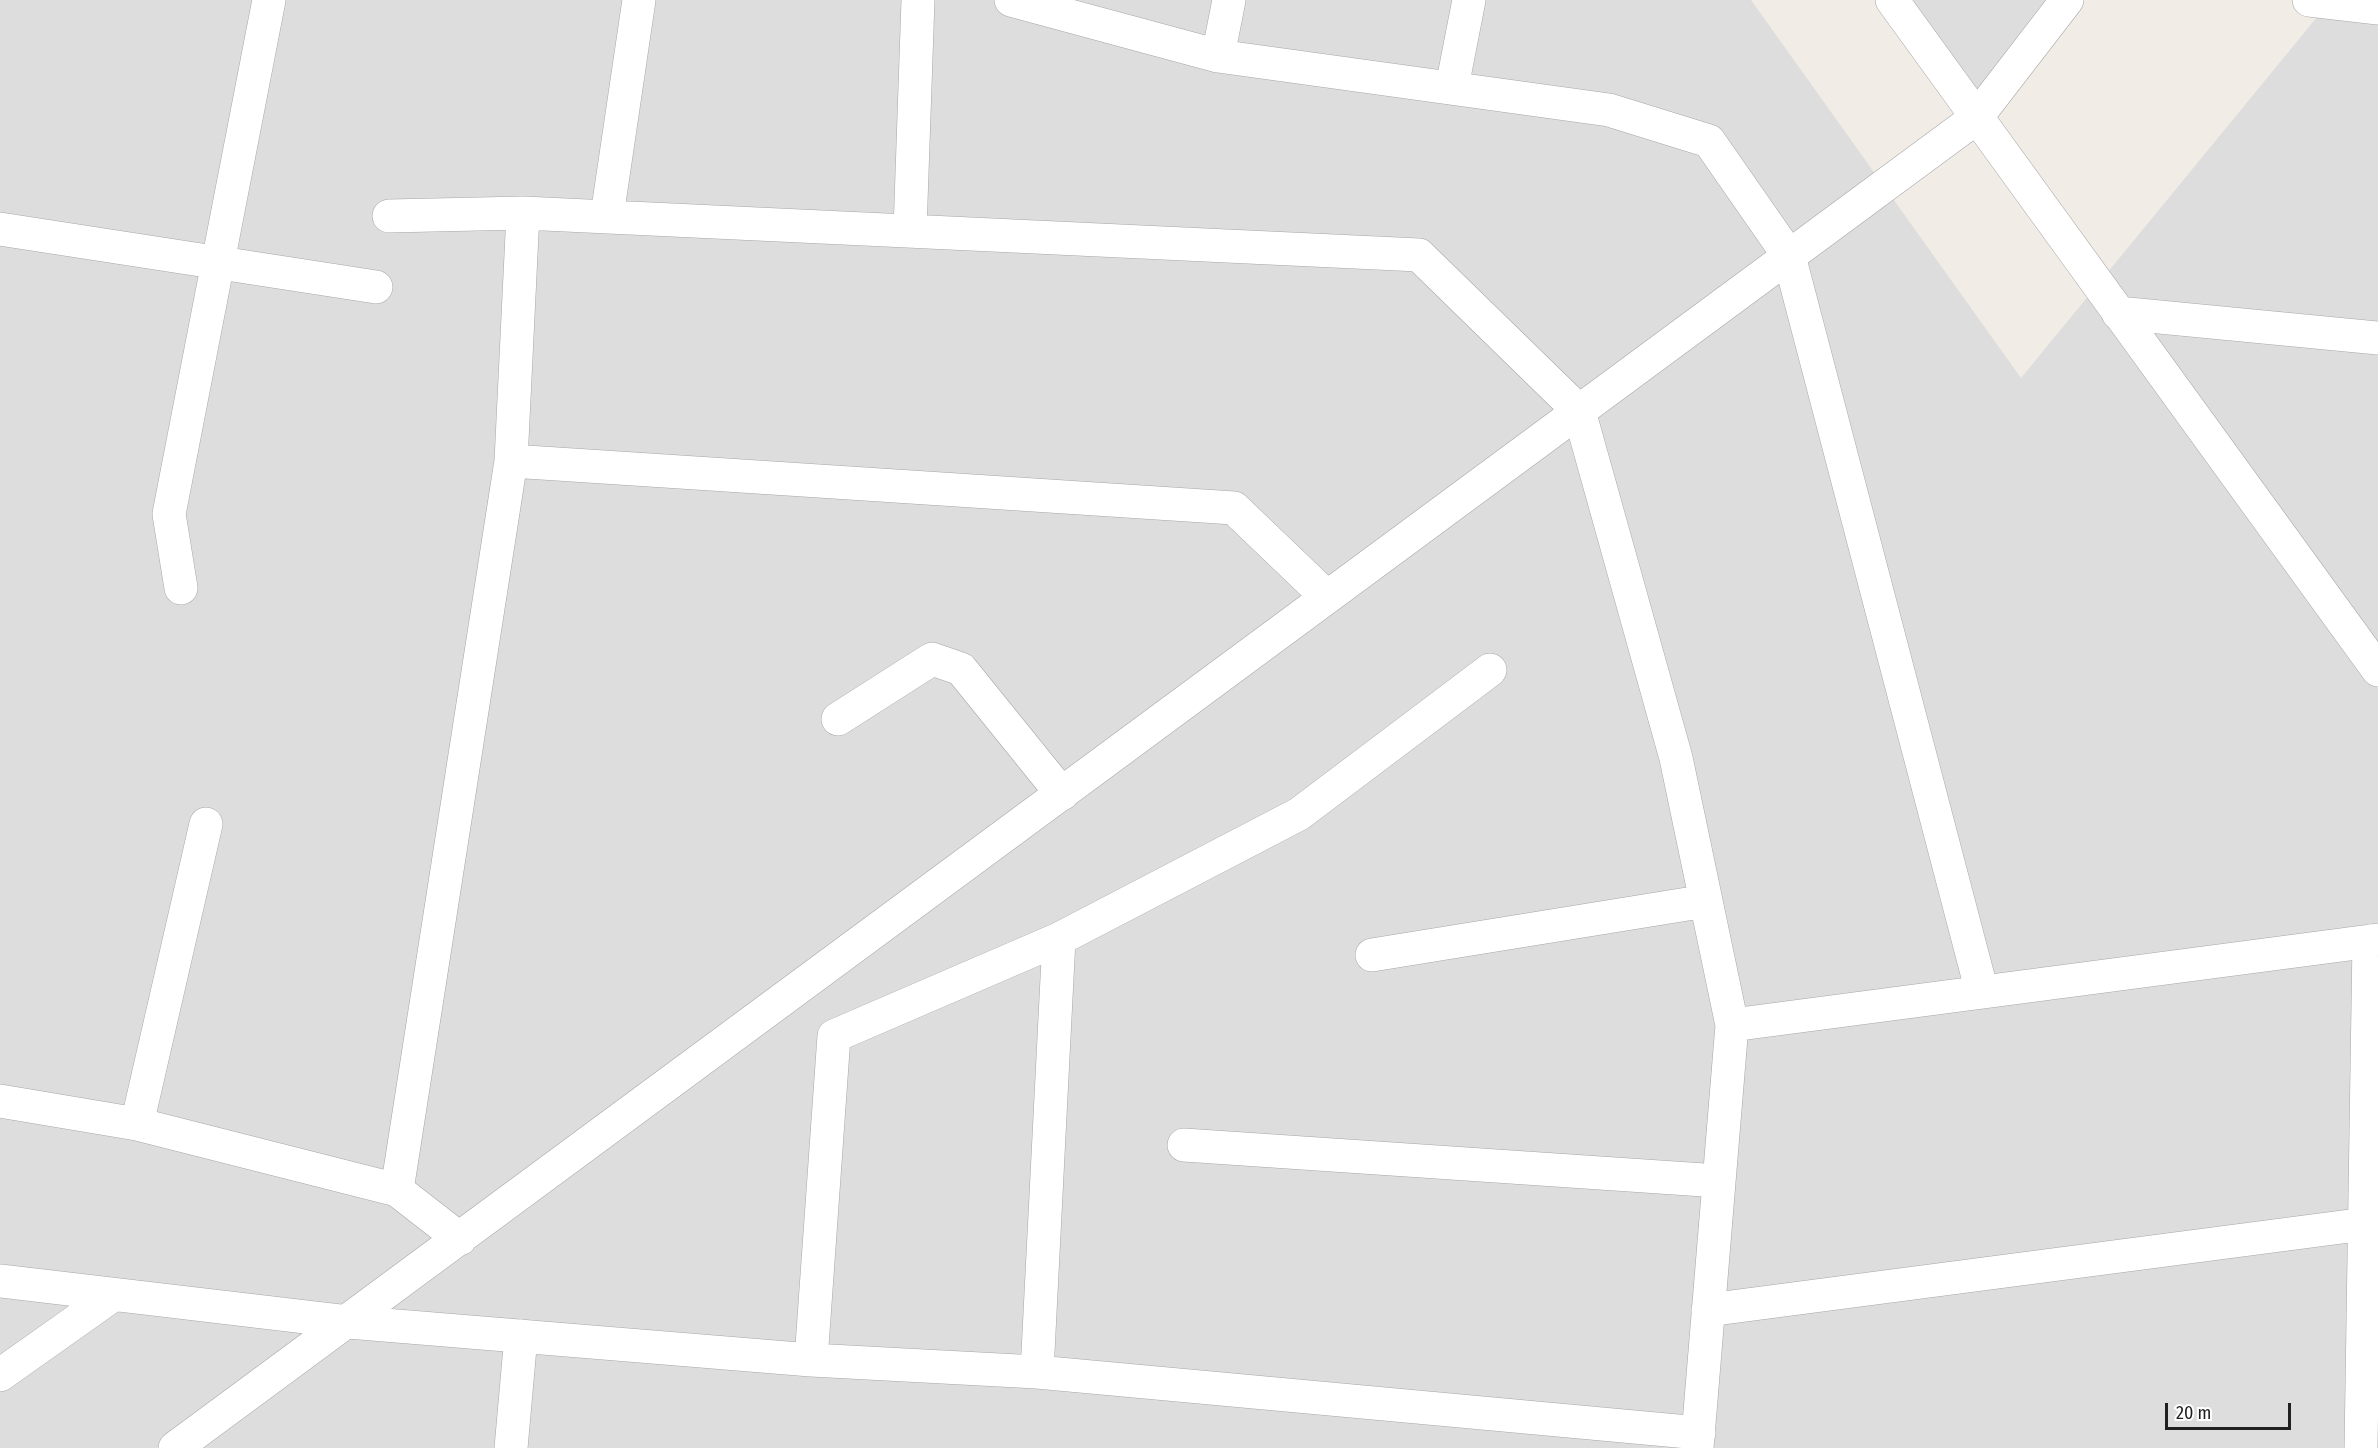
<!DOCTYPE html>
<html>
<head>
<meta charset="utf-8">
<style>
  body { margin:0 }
  #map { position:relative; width:2378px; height:1448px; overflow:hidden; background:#f1ece6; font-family:"Fira Sans Condensed",sans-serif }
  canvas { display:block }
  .scale { position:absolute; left:2165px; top:1403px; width:126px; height:27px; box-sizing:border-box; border:3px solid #202020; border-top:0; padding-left:8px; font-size:18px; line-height:21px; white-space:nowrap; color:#202020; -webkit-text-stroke:4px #fff; paint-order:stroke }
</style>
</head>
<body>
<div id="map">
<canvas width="2378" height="1448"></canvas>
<div class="scale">20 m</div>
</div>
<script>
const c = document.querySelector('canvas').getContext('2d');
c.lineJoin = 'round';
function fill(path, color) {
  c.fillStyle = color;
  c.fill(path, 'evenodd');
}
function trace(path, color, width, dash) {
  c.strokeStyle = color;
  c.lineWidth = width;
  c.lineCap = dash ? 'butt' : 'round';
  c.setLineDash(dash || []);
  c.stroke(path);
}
const residential = new Path2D(`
  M 0,0 L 1751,0 L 2021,378 L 2331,0 L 2378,0 L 2378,1448 L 0,1448 Z
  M 1892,0 L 2066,0 L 1976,118 Z`);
const minor = new Path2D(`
  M 1011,0 L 1218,56 L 1609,110 L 1709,141 L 1789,256 L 1982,992
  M 1892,0 L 2378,670
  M 2309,0 L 2378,8
  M 1218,56 L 1229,0
  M 1452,87 L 1469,0
  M 389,216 L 523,213
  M 607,216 L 639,0
  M 0,229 L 376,287
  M 910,231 L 918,0
  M 2118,313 L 2378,338
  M 511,461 L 1234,508 L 1327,597
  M 181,588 L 169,514 L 269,0
  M 838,719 L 932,659 L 961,669 L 1062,794
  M 1372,955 L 1706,901
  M 1732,1025 L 2378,940
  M 0,1101 L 137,1124 L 397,1190 L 460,1239
  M 137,1124 L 206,824
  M 1184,1145 L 1719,1181
  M 397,1190 L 511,461 L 523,213 L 1419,255 L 1579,411 L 1676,758 L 1732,1025 L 1697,1448
  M 0,1281 L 348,1322 L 811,1360 L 1037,1372 L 1699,1433
  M 1708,1310 L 2365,1224
  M 811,1360 L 834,1036 L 1059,939 L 1299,814 L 1490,670
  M 1037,1372 L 1059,939
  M 0,1375 L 113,1295
  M 175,1448 L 1976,118 L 2067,0
  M 511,1448 L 521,1336
  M 2361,1448 L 2369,941`);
fill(residential, '#dedddd');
trace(minor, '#a7a7a7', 34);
trace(minor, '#fff', 33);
</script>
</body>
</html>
